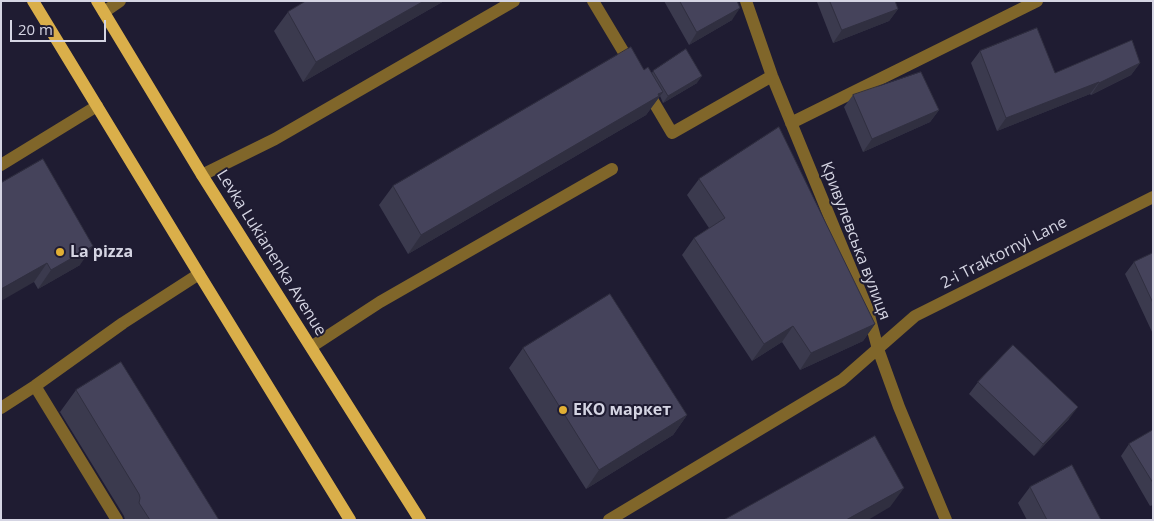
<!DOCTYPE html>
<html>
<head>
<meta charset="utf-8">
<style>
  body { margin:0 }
  #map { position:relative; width:1154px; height:521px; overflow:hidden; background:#1f1c32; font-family:"Open Sans",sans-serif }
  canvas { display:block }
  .frame { position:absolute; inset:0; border:2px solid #d5d5e3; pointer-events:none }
  .scale { position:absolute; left:10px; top:20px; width:96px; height:22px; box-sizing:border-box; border:2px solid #d5d5e3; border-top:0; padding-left:6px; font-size:15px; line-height:18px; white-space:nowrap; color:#d5d5e3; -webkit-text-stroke:4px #1f1c32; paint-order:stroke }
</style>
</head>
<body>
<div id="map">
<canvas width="1154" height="521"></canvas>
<div class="frame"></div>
<div class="scale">20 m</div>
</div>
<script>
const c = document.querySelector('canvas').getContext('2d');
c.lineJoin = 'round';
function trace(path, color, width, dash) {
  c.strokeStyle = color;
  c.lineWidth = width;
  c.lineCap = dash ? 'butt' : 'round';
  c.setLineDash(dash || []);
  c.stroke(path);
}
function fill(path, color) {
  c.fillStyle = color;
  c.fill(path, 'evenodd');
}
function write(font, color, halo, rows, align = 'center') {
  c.font = font + ' "Open Sans",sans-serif';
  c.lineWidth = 4;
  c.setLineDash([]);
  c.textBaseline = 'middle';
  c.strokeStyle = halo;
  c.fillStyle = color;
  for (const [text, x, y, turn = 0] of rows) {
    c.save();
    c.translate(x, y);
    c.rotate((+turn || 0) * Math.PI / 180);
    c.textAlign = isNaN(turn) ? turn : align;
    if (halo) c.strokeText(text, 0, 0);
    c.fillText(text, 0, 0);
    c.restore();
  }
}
const minor = new Path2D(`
  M 593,1 L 632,66
  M 746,1 L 772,76 L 867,308 L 878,349 L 899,407 L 946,520
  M 104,12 L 120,1
  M 646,89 L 672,133 L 772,76
  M 791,123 L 1037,1
  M 1,165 L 97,106
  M 202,175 L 275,139 L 514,1
  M 311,347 L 380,302 L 612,169
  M 35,386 L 117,520
  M 1,408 L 35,386 L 123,323 L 199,274
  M 609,520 L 842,380 L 915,316 L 1153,197`);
const major = new Path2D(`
  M 33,1 L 199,274 L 350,520
  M 97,1 L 202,175 L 420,520`);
const wall = new Path2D(`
  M 306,1 L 444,1 L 303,82 L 274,31 L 288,12 Z
  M 664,1 L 737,1 L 732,20 L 689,45 Z
  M 818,1 L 895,1 L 898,9 L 889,21 L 833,43 L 817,2 Z
  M 980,51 L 1055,73 L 1140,63 L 1131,75 L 1091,95 L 1090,94 L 997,131 L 971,63 Z
  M 644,70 L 652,73 L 653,71 L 697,83 L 663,103 L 660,96 L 646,115 L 408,254 L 379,205 L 393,186 Z
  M 853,95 L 939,110 L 930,122 L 863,152 L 844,107 Z
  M 699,179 L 875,324 L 863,341 L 800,370 L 782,342 L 752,361 L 682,255 L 694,238 L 709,228 L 687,195 Z
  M 1,183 L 80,265 L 38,289 L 34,282 Z
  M 1153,253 L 1153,334 L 1125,274 L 1134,262 Z
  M 523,348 L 687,415 L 673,435 L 586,489 L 509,368 Z
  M 978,382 L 1069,419 L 1034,456 L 969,394 Z
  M 76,390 L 219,520 L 125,520 L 124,516 L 60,412 Z
  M 1153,430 L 1153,505 L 1150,506 L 1121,456 L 1129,444 Z
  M 1030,487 L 1101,520 L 1027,520 L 1018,503 Z`);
const shadedWall = new Path2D(`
  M 424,1 L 444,1 L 303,82 L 316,62 Z
  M 740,8 L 732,20 L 689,45 L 697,32 Z
  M 898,9 L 889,21 L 833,43 L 842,30 Z
  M 1140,63 L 1131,75 L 1091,95 L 1099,83 Z
  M 702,76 L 697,83 L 663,103 L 668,96 Z
  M 1099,82 L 1090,94 L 997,131 L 1006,118 Z
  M 663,92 L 646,115 L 408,254 L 421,235 Z
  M 939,110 L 930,122 L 863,152 L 872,139 Z
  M 93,246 L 80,265 L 38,289 L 51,270 Z
  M 47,263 L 34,282 L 1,301 L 1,289 Z
  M 875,324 L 863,341 L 800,370 L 811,353 Z
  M 793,326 L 782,342 L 752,361 L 764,344 Z
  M 1078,407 L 1069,419 L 1034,456 L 1043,444 Z
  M 687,415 L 673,435 L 586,489 L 599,470 Z
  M 904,488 L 890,507 L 868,520 L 846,520 Z`);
const building = new Path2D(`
  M 306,1 L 424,1 L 316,62 L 288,12 Z
  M 680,1 L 737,1 L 740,8 L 697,32 Z
  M 830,1 L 895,1 L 898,9 L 842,30 Z
  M 1037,28 L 1055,73 L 1132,40 L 1140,63 L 1099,83 L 1099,82 L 1006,118 L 980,51 Z
  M 631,47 L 644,70 L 648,67 L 663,92 L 658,94 L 659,96 L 421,235 L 393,186 Z
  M 686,49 L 702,76 L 668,96 L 653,71 Z
  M 921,72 L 939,110 L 872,139 L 853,95 Z
  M 779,127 L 875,324 L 811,353 L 793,326 L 764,344 L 694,238 L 725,218 L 699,179 Z
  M 43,159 L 93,246 L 51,270 L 47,263 L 1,289 L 1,183 Z
  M 1153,253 L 1153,303 L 1134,262 Z
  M 610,294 L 687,415 L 599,470 L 523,348 Z
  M 1013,345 L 1078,407 L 1043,444 L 978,382 Z
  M 121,362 L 219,520 L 150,520 L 139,503 L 140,498 L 139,494 L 76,390 Z
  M 1153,430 L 1153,483 L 1129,444 Z
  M 875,436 L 904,488 L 846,520 L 724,520 Z
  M 1072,465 L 1101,520 L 1047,520 L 1030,487 Z`);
const markers = [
  [60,252,5,"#e1af34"],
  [563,410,5,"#e1af34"]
];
const streetNames = [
  ["Кривулевська вулиця",855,241,69],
  ["Levka Lukianenka Avenue",271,253,58],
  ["2-i Traktornyi Lane",1004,253,-27]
];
const poiNames = [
  ["La pizza",70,252],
  ["ЕКО маркет",573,410]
];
trace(minor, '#80662a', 12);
trace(major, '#daaf4a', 12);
fill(wall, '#3b3a4e');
fill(shadedWall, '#302f40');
fill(building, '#45435b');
trace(building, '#302f40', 1);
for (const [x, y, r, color] of markers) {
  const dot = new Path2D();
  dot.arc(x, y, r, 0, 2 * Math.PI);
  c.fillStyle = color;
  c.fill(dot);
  trace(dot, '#1f1c32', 2);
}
write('16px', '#d5d5e3', '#1f1c32', streetNames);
write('bold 16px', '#d5d5e3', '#1f1c32', poiNames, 'left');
</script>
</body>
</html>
